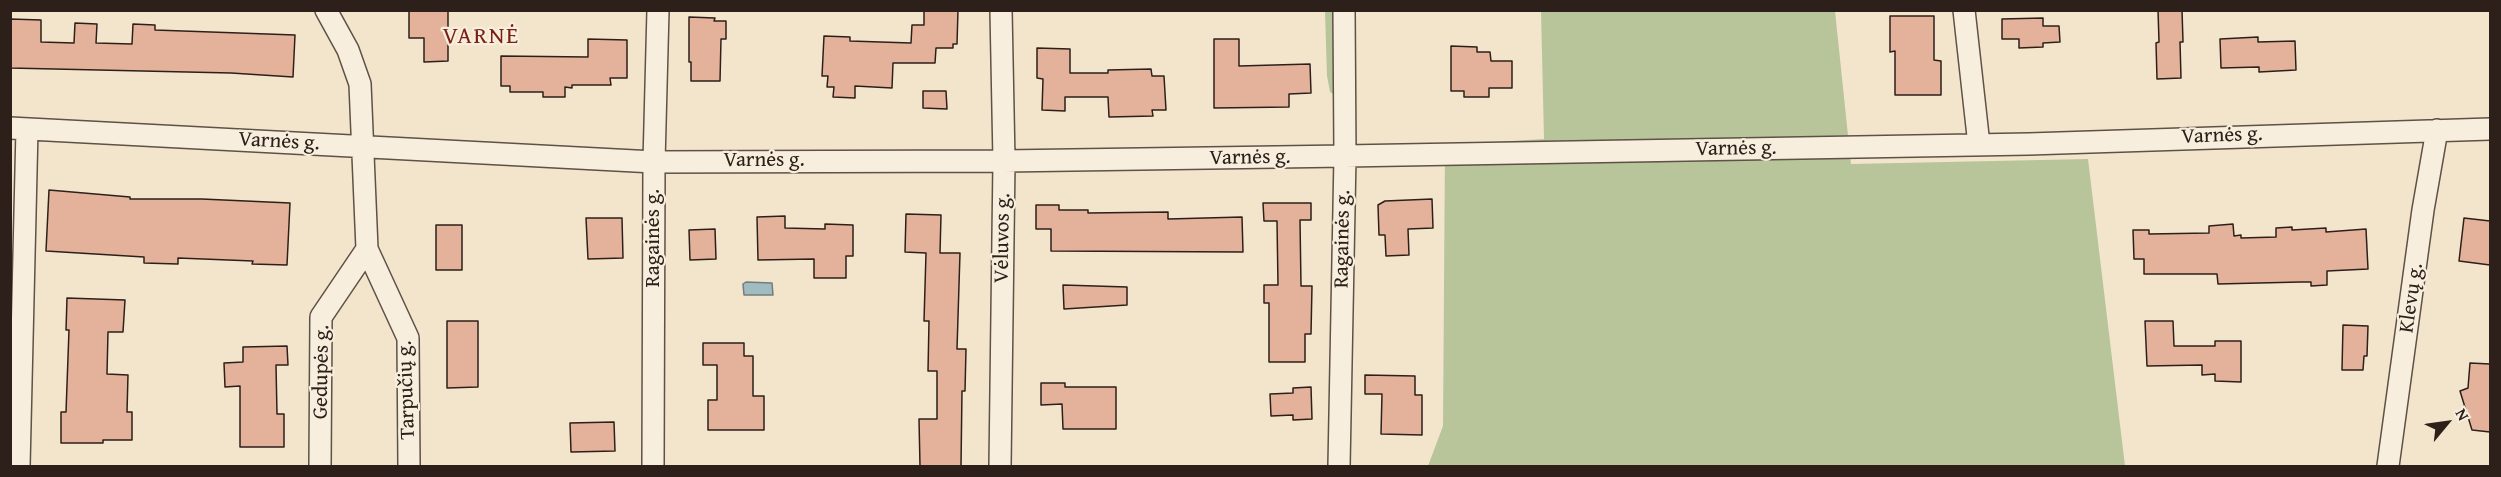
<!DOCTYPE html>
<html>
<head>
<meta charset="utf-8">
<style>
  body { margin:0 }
  #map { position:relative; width:2501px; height:477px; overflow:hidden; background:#f3e5cc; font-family:"Gentium Book Plus",serif }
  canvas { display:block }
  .frame { position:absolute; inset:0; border:12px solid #2d201a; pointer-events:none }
  .north { position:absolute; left:2417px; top:393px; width:60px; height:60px; -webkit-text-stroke:4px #f7eede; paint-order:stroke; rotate:61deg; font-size:16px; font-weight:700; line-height:24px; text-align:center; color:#2d201a }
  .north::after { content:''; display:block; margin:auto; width:21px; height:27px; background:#2d201a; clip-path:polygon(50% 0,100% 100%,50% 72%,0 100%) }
</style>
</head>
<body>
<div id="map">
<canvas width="2501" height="477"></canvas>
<div class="frame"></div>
<div class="north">N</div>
</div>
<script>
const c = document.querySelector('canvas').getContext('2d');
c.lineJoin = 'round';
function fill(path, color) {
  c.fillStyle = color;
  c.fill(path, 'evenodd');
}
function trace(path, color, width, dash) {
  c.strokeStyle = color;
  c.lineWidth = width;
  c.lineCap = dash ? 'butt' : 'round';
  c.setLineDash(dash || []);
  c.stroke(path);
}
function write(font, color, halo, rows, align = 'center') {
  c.font = font + ' "Gentium Book Plus",serif';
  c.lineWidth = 4.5;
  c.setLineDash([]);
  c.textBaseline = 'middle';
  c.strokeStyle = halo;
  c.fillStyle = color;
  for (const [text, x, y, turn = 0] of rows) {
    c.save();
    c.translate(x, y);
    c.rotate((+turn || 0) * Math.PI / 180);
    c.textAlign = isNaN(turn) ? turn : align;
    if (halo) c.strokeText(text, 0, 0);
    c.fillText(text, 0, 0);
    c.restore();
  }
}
const green = new Path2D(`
  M 1325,11 L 1338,11 L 1338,97 L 1330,92 L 1327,76 Z
  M 1541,11 L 1835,11 L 1851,164 L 2088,159 L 2125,466 L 1428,466 L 1443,426 L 1445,145 L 1544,139 Z`);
const water = new Path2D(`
  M 746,282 L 772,283 L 773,295 L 744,295 L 743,284 Z`);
const building = new Path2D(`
  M 409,10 L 448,10 L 448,61 L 424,62 L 424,38 L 409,38 Z
  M 924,10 L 958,10 L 957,44 L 953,44 L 953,48 L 936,48 L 935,63 L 893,63 L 892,88 L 855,86 L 855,98 L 833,97 L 834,87 L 827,87 L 828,76 L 822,76 L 824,36 L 850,37 L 850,41 L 911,43 L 912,25 L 924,25 Z
  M 2158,10 L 2182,10 L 2183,42 L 2180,42 L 2181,78 L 2157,79 L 2156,43 L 2159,42 Z
  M 1890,16 L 1934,16 L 1934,60 L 1941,61 L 1941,95 L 1895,95 L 1895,51 L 1890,52 Z
  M 689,17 L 715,18 L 714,21 L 726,21 L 726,39 L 721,39 L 720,81 L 691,81 L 691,62 L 689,62 Z
  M 2043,18 L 2043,26 L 2059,26 L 2060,42 L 2043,43 L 2043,47 L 2019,48 L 2019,39 L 2002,39 L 2002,19 Z
  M 10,19 L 41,20 L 41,42 L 74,43 L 75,23 L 97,24 L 96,43 L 132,44 L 133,24 L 155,25 L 155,30 L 295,35 L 293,77 L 231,73 L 10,68 Z
  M 2258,37 L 2258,42 L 2295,41 L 2296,70 L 2259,72 L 2259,67 L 2221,68 L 2220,39 Z
  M 588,39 L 627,40 L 627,78 L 610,78 L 611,85 L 572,85 L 572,88 L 565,87 L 565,97 L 543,97 L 543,92 L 510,92 L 510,86 L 501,86 L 501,56 L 588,57 Z
  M 1214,39 L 1239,39 L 1239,66 L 1310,64 L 1311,93 L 1289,94 L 1289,107 L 1214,108 Z
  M 1451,46 L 1477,47 L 1477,52 L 1490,52 L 1491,61 L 1512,61 L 1512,88 L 1489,88 L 1489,97 L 1464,97 L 1464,91 L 1451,91 Z
  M 1037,48 L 1070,49 L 1070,73 L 1108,73 L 1108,70 L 1151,69 L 1152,76 L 1164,76 L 1166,110 L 1152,110 L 1153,116 L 1109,117 L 1108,97 L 1065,97 L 1065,111 L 1042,110 L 1043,79 L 1037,78 Z
  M 923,91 L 946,91 L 947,109 L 923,108 Z
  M 49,190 L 130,197 L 130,199 L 202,199 L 290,203 L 287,265 L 252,264 L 253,261 L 178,258 L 178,264 L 144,263 L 144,257 L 46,251 Z
  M 1432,199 L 1433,228 L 1408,229 L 1409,255 L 1386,256 L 1385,235 L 1379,235 L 1378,205 L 1385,201 Z
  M 1263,203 L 1311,203 L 1311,220 L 1300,220 L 1301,286 L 1312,286 L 1311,334 L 1305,334 L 1305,362 L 1269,362 L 1269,303 L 1264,303 L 1264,285 L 1278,285 L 1277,221 L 1264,221 Z
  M 1036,205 L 1059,205 L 1059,210 L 1088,210 L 1088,213 L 1168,212 L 1168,219 L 1242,217 L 1243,252 L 1051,251 L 1051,229 L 1036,229 Z
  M 906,214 L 941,215 L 940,253 L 960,253 L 957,349 L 966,349 L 965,391 L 962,391 L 961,466 L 920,466 L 919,419 L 937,419 L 937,371 L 928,371 L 929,321 L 924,321 L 926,253 L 905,252 Z
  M 785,216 L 785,228 L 825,229 L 825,224 L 853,225 L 853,256 L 846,256 L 846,278 L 814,278 L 814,259 L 758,260 L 757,217 Z
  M 586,218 L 622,218 L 623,258 L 588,259 Z
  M 2464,218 L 2490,221 L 2490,265 L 2459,261 Z
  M 2233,224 L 2234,236 L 2241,235 L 2241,238 L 2276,237 L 2276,228 L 2292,227 L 2292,230 L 2326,228 L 2326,232 L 2366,229 L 2368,269 L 2327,271 L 2327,285 L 2311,286 L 2311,282 L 2300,282 L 2218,284 L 2217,274 L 2144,274 L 2144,259 L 2134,259 L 2133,230 L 2149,230 L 2149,234 L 2209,233 L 2209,226 Z
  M 436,225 L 462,225 L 462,270 L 436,270 Z
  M 715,229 L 716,259 L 690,260 L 689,230 Z
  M 1063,285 L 1127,287 L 1127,305 L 1064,309 Z
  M 67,298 L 125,300 L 123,332 L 108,332 L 107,374 L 128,375 L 127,412 L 132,412 L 132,440 L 103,440 L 103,443 L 61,443 L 61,412 L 66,412 L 69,330 L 66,330 Z
  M 447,321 L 478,321 L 478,387 L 447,388 Z
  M 2145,321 L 2173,321 L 2174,346 L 2215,346 L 2215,341 L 2241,341 L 2241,382 L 2215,381 L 2215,374 L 2202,375 L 2202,365 L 2147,366 Z
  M 2343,325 L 2368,326 L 2367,356 L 2364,356 L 2363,370 L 2342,370 Z
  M 703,343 L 744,343 L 744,356 L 753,356 L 753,396 L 764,396 L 764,430 L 708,430 L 708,400 L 717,400 L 717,365 L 703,365 Z
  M 287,346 L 288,365 L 276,365 L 277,414 L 284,414 L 284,447 L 240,447 L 240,386 L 225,387 L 224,363 L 243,362 L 243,347 Z
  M 2470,363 L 2490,364 L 2490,432 L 2472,430 L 2460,391 L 2468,388 Z
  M 1365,375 L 1415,376 L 1415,395 L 1422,395 L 1422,435 L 1381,434 L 1382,394 L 1365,394 Z
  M 1041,383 L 1065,383 L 1065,387 L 1116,387 L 1116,429 L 1063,429 L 1062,404 L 1041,405 Z
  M 1311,387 L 1312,419 L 1293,420 L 1293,415 L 1271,416 L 1270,394 L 1293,393 L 1293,388 Z
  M 614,422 L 615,451 L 571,452 L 570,423 Z`);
const street = new Path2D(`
  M 1964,10 L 1979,145
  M 10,128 L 654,162 L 1004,161 L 1345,156 L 2029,144 L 2490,129
  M 367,249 L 408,338 L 409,466
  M 19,466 L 27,129
  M 320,466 L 321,317 L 367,249 L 360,84 L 348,50 L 326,10
  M 653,466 L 654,162 L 658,10
  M 1000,466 L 1004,161 L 1001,10
  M 1339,466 L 1345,156 L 1344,10
  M 2388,466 L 2423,210 L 2437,130`);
const streetNames = [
  ["Varnės g.",2222,136,-2],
  ["Varnės g.",279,142,3],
  ["Varnės g.",1736,149,-1],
  ["Varnės g.",1250,158,-1],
  ["Varnės g.",764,161],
  ["Ragainės g.",654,238,-90],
  ["Vėluvos g.",1003,238,-89],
  ["Ragainės g.",1343,239,-89],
  ["Klevų g.",2412,298,-82],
  ["Gedupės g.",322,372,-89],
  ["Tarpučių g.",407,390,-92]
];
const quarterNames = [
  ["VARNĖ",481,37]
];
fill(green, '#b8c59a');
fill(water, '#a0bcc1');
trace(water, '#727e7e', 1.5);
fill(building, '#e4b29a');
trace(building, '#2d201a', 1.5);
trace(street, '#5e5146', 24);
trace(street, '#f7eede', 21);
write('21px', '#2d201a', '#f7eede', streetNames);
c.letterSpacing = '1.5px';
write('24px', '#7a1f14', '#f7eede', quarterNames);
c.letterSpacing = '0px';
</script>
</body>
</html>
